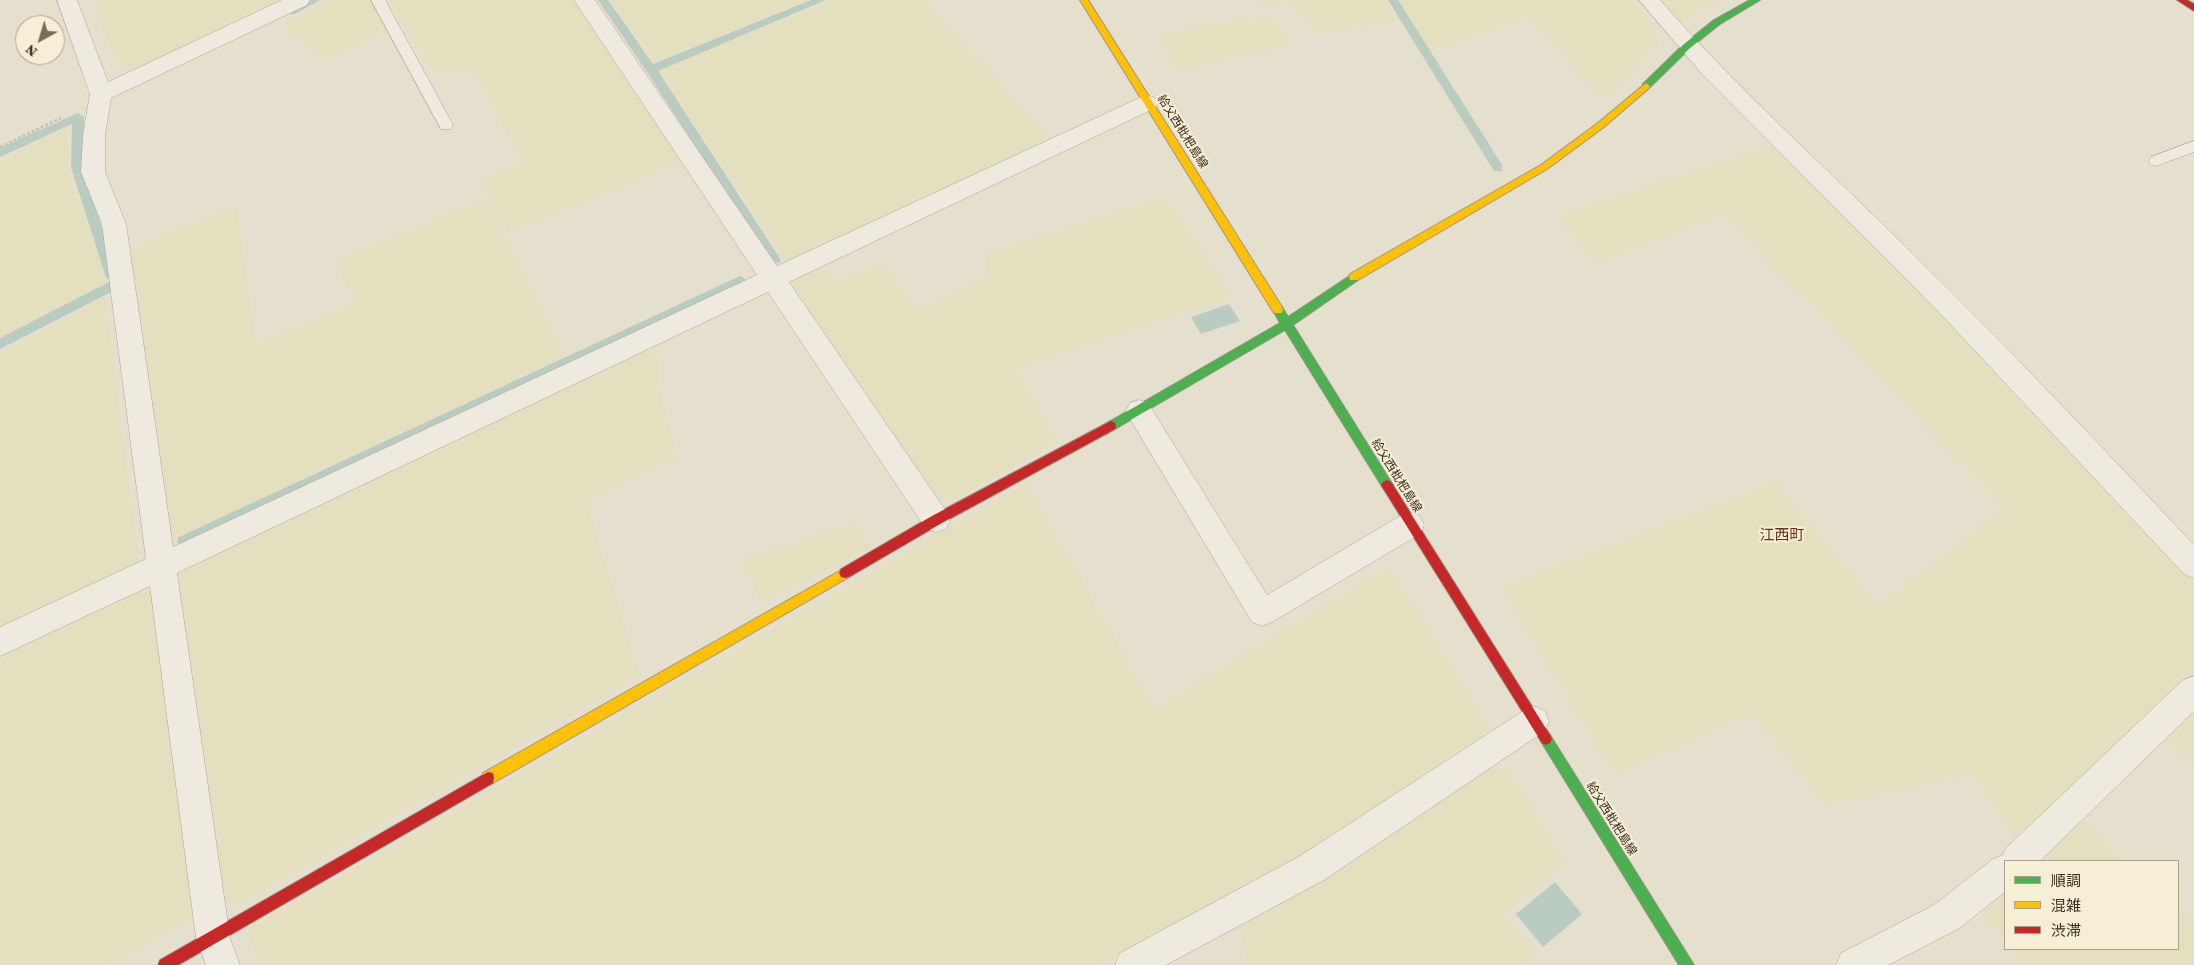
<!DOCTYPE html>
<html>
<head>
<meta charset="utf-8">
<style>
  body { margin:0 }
  #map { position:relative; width:2194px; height:965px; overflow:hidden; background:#e5dfce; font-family:"Source Serif 4","Noto Sans JP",serif }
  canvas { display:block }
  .legend { position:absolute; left:2004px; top:860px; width:175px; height:90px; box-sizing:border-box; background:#f6eed5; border:1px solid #aba18c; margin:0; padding:6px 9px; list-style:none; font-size:15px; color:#3a2d1f }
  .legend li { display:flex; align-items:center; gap:10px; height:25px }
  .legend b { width:25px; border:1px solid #aba18c }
  .north { position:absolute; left:15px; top:15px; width:50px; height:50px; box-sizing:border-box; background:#f6eed5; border:1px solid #aba18c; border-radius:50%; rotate:219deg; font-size:14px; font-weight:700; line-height:20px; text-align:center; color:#3a2d1f }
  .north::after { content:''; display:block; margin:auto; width:18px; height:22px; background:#766b5c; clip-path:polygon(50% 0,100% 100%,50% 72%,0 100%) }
</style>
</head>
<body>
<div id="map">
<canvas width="2194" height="965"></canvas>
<ul class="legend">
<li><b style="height:6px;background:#4caf50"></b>順調</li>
<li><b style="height:6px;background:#ffc107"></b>混雑</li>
<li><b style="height:6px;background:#c62828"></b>渋滞</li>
</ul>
<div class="north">N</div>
</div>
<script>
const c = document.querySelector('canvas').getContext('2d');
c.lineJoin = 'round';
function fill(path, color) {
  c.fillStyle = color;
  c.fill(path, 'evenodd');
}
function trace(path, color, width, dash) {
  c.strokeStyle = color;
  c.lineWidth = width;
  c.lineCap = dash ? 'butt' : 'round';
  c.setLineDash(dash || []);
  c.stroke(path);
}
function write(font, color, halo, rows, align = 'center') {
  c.font = font + ' "Source Serif 4","Noto Sans JP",serif';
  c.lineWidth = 4;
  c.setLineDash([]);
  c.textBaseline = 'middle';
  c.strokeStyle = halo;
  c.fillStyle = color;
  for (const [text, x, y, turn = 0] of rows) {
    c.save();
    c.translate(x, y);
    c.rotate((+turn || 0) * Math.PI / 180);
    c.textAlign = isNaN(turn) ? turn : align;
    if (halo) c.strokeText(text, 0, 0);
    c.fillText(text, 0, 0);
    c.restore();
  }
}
const farmland = new Path2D(`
  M 91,0 L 285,0 L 138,69 L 121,69 Z
  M 331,0 L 371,0 L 388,31 L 325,61 L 282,25 Z
  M 389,0 L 575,0 L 683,162 L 508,233 L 480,180 L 523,162 L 473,70 L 432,71 Z
  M 610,0 L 807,0 L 654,62 Z
  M 833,0 L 924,0 L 1051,140 L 787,263 L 658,70 Z
  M 1259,0 L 1384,0 L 1395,20 L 1317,34 L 1291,2 L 1263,5 Z
  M 1393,0 L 1633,0 L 1656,30 L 1657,46 L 1604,97 L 1527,18 L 1425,53 Z
  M 1660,0 L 1719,0 L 1680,23 Z
  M 1247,17 L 1251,22 L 1273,18 L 1290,45 L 1175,71 L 1157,37 Z
  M 68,128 L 69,171 L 108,282 L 0,338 L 0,160 Z
  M 1771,146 L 2094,467 L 2194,583 L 2194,670 L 2065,806 L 2013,836 L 1972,774 L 1826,805 L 1752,714 L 1615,775 L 1501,587 L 1775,482 L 1878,606 L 2004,508 L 1724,214 L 1596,264 L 1556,216 Z
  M 1166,196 L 1231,297 L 1017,369 L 1056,440 L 955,499 L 929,492 L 788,292 L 793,279 L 822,266 L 835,284 L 882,262 L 918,310 L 989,275 L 984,255 Z
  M 486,198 L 565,356 L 170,541 L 128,250 L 236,205 L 256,344 L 354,303 L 336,260 Z
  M 105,297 L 139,562 L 0,628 L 0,352 Z
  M 655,342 L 659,389 L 677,458 L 586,501 L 640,676 L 236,906 L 222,899 L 175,576 L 194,557 Z
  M 1027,484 L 1154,709 L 1389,567 L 1491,728 L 1307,859 L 1098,965 L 259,965 L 247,930 Z
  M 855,523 L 871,546 L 762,603 L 739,561 Z
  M 140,588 L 154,592 L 196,917 L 108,965 L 0,965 L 0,654 Z
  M 2194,709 L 2194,765 L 2161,737 Z
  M 1488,768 L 1509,771 L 1566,863 L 1502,914 L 1536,953 L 1523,965 L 1249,965 L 1238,926 L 1309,888 Z
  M 2076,817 L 2125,861 L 2033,861 Z
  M 2005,891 L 2005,941 L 1983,914 Z
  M 2178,909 L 2194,924 L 2194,965 L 2024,965 L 2011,949 L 2178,949 Z`);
const water = new Path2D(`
  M 1229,304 L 1240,321 L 1201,334 L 1191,317 Z
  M 1555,882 L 1582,914 L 1543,947 L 1516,914 Z`);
const stream = new Path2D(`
  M 307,0 L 320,0 L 295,14 L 287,14 L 287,10 Z
  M 598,0 L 608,0 L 653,64 L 811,0 L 826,0 L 658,71 L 779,257 L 781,260 L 779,263 L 771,263 L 647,72 Z
  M 1388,0 L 1398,0 L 1502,165 L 1502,171 L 1494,171 Z
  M 78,113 L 84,117 L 83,168 L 118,277 L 116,281 L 121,285 L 119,288 L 0,349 L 0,338 L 111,281 L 106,277 L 71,168 L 72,124 L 0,157 L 0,148 Z
  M 740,276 L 744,278 L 746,281 L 744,284 L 189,545 L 184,547 L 179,545 L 177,541 L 179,537 Z`);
const path = new Path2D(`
  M 0,147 L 61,118`);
const lane = new Path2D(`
  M 371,0 L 385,0 L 453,125 L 451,129 L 441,129 Z
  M 2194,141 L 2194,152 L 2156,166 L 2151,165 L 2149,161 L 2151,157 Z`);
const street = new Path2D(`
  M 57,0 L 77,0 L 108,82 L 282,0 L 310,0 L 307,5 L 111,98 L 105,135 L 105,172 L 126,224 L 173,547 L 757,275 L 574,0 L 595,0 L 777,266 L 1139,98 L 1147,95 L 1155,98 L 1158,103 L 1155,108 L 789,282 L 946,511 L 950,520 L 946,529 L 936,532 L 926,529 L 768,292 L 177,573 L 230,938 L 240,965 L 206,965 L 196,938 L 150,586 L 0,656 L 0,627 L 146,559 L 102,224 L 81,172 L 83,135 L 90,94 Z
  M 1639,0 L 1660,0 C 1740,92 1831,172 1917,258 C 2012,352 2103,448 2194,545 L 2194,578 L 2184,574 L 1936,309 L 1703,75 Z
  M 1139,400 L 1148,403 L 1267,595 L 1400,516 L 1410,513 L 1420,516 L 1424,525 L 1420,534 L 1272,622 L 1262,626 L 1252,622 L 1130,419 L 1126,411 L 1130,403 Z
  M 2194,676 L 2194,711 L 2040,861 L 2005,861 L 2005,892 L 1958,929 L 1888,965 L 1836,965 L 1841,953 L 1934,905 L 1993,859 L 2003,855 L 2005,849 L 2183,680 Z
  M 1534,706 L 1545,711 L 1549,721 L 1545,731 L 1324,880 L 1166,965 L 1115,965 L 1120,953 L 1300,856 L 1523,711 Z`);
const fast = new Path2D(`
  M 1750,0 L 1760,0 L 1720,24 L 1690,48 L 1649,88 L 1643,88 L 1643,84 L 1684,44 L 1714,20 Z
  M 1354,273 L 1359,277 L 1358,280 L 1293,325 L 1391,482 L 1393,485 L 1391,488 L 1387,490 L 1383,488 L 1285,330 L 1115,429 L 1107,429 L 1106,426 L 1107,423 L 1280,323 L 1273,310 L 1274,307 L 1282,307 L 1288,317 Z
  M 1546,733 L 1550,735 L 1694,965 L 1679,965 L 1542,743 L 1540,739 L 1542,735 Z`);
const slow = new Path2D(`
  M 1080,0 L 1088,0 L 1282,307 L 1283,310 L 1282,313 L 1274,313 Z
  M 1646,83 L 1650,86 L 1649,88 L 1604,127 L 1547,169 L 1358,280 L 1350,280 L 1349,277 L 1350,274 L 1541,165 L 1598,123 Z
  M 845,568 L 849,569 L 851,573 L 849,577 L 493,783 L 488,784 L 483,783 L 482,778 L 483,773 Z`);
const jam = new Path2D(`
  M 2177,0 L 2187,0 L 2194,4 L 2194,11 Z
  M 1111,421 L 1115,423 L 1116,426 L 1115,429 L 940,524 L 849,577 L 845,578 L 841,577 L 839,573 L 841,569 L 932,516 Z
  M 1387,480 L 1391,482 L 1550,735 L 1552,739 L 1550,743 L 1546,745 L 1542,743 L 1383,488 L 1381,485 L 1383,482 Z
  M 488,772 L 493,773 L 494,778 L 493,783 L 178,965 L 158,965 L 160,960 Z`);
const streetNames = [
  ["給父西枇杷島線",1182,132,58],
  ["給父西枇杷島線",1396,476,58],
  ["給父西枇杷島線",1611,819,58]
];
const quarterNames = [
  ["江西町",1782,536]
];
fill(farmland, '#e4dfbf');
fill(water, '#bacbc1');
fill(stream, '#bacbc1');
trace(lane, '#aba497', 1);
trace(street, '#aba497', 1);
trace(fast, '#9a9487', 2);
trace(slow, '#9a9487', 2);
trace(jam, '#9a9487', 2);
trace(path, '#c6c1b7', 2.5, [3, 2]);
fill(lane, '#eeeae0');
fill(street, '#eeeae0');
fill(fast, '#4caf50');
fill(slow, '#ffc107');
fill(jam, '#c62828');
write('12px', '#3a2d1f', '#f6eed5', streetNames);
write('15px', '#67311e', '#f6eed5', quarterNames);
</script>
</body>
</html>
